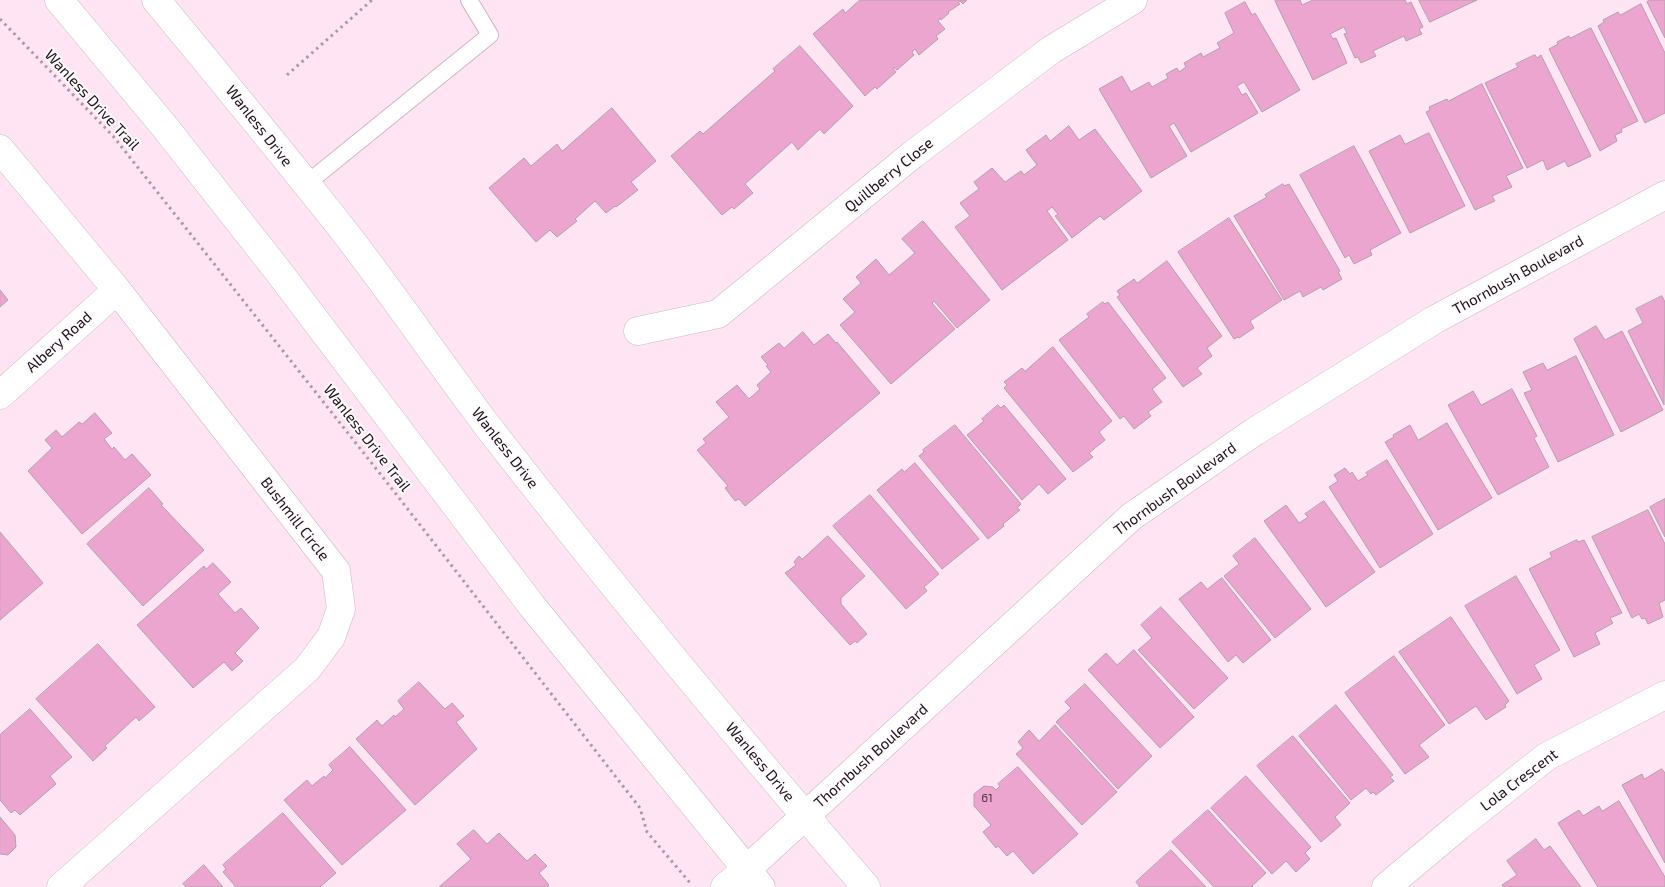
<!DOCTYPE html>
<html>
<head>
<meta charset="utf-8">
<style>
  body { margin:0 }
  canvas { display:block; background:#ffe5f3 }
</style>
</head>
<body>
<canvas width="1665" height="887"></canvas>
<script>
const c = document.querySelector('canvas').getContext('2d');
c.lineJoin = 'round';
function fill(path, color) {
  c.fillStyle = color;
  c.fill(path, 'evenodd');
}
function trace(path, color, width, dash) {
  c.strokeStyle = color;
  c.lineWidth = width;
  c.lineCap = dash ? 'butt' : 'round';
  c.setLineDash(dash || []);
  c.stroke(path);
}
function write(font, color, halo, rows, align = 'center') {
  c.font = font + ' "Exo 2",sans-serif';
  c.lineWidth = 4;
  c.setLineDash([]);
  c.textBaseline = 'middle';
  c.strokeStyle = halo;
  c.fillStyle = color;
  for (const [text, x, y, turn = 0] of rows) {
    c.save();
    c.translate(x, y);
    c.rotate((+turn || 0) * Math.PI / 180);
    c.textAlign = isNaN(turn) ? turn : align;
    if (halo) c.strokeText(text, 0, 0);
    c.fillText(text, 0, 0);
    c.restore();
  }
}
const building = new Path2D(`
  M 860,0 L 967,0 L 963,4 L 960,1 L 958,2 L 960,4 L 948,12 L 949,13 L 941,20 L 940,18 L 938,21 L 945,29 L 936,36 L 938,39 L 919,55 L 915,49 L 912,52 L 914,55 L 897,70 L 894,67 L 893,68 L 896,72 L 877,89 L 875,87 L 865,96 L 813,34 L 843,9 L 845,13 Z
  M 1277,0 L 1300,0 L 1302,5 L 1313,0 L 1405,0 L 1407,4 L 1411,2 L 1423,27 L 1419,29 L 1422,34 L 1406,41 L 1404,36 L 1373,51 L 1376,56 L 1361,63 L 1358,57 L 1355,58 L 1344,34 L 1347,33 L 1344,27 L 1330,34 L 1333,39 L 1336,38 L 1347,63 L 1313,80 L 1275,1 Z
  M 1419,0 L 1477,0 L 1430,22 Z
  M 1650,0 L 1665,0 L 1665,38 L 1647,2 Z
  M 1245,2 L 1252,15 L 1255,13 L 1300,90 L 1262,112 L 1244,82 L 1237,86 L 1242,95 L 1246,93 L 1258,113 L 1191,152 L 1174,123 L 1169,126 L 1187,156 L 1151,178 L 1099,89 L 1122,76 L 1131,92 L 1149,82 L 1152,87 L 1168,78 L 1166,74 L 1177,68 L 1179,72 L 1186,67 L 1184,63 L 1201,53 L 1203,57 L 1220,48 L 1217,43 L 1234,33 L 1225,13 Z
  M 1641,4 L 1665,53 L 1665,113 L 1645,123 L 1598,26 L 1604,22 L 1603,20 L 1618,12 L 1620,15 Z
  M 1591,28 L 1638,121 L 1621,129 L 1622,132 L 1615,135 L 1617,141 L 1600,151 L 1549,49 L 1558,44 L 1557,42 L 1569,36 L 1570,38 Z
  M 800,46 L 853,106 L 824,134 L 820,129 L 798,150 L 792,142 L 745,184 L 753,193 L 734,209 L 732,207 L 722,215 L 671,156 L 700,131 L 703,134 L 775,71 L 773,69 Z
  M 1535,55 L 1537,58 L 1541,55 L 1591,156 L 1568,167 L 1565,161 L 1547,170 L 1543,160 L 1527,168 L 1485,83 L 1518,67 L 1516,64 Z
  M 1482,84 L 1523,168 L 1506,176 L 1512,187 L 1492,196 L 1495,201 L 1475,210 L 1426,112 L 1430,110 L 1429,107 L 1447,99 L 1448,101 Z
  M 612,108 L 656,161 L 631,182 L 638,190 L 616,207 L 615,206 L 606,213 L 595,201 L 575,219 L 577,221 L 557,237 L 550,230 L 536,242 L 489,188 L 524,158 L 531,166 L 557,144 L 562,151 Z
  M 1069,126 L 1079,140 L 1095,129 L 1142,191 L 1104,220 L 1100,216 L 1072,238 L 1055,216 L 1058,214 L 1052,207 L 1047,211 L 1068,240 L 1002,290 L 955,227 L 970,216 L 960,203 L 979,189 L 974,182 L 992,168 L 1005,182 L 1021,171 L 1024,175 L 1037,165 L 1026,150 L 1046,135 L 1050,141 Z
  M 1429,133 L 1465,206 L 1410,233 L 1369,151 L 1400,135 L 1405,144 Z
  M 1354,146 L 1401,233 L 1370,250 L 1372,255 L 1354,264 L 1349,255 L 1345,258 L 1300,175 Z
  M 1283,184 L 1284,186 L 1289,184 L 1340,271 L 1338,272 L 1342,279 L 1323,290 L 1321,287 L 1303,297 L 1300,291 L 1284,300 L 1234,216 L 1267,197 L 1265,195 Z
  M 1229,218 L 1282,300 L 1250,321 L 1254,328 L 1239,338 L 1238,337 L 1234,339 L 1178,252 Z
  M 923,221 L 990,300 L 957,328 L 934,301 L 932,303 L 955,329 L 891,384 L 840,325 L 855,312 L 843,299 L 861,283 L 856,277 L 876,259 L 889,275 L 915,253 L 902,239 Z
  M 1167,261 L 1222,336 L 1207,348 L 1212,356 L 1197,368 L 1202,374 L 1183,387 L 1117,297 L 1120,295 L 1117,291 L 1134,279 L 1137,283 Z
  M 0,290 L 8,300 L 0,307 Z
  M 1662,296 L 1665,302 L 1664,405 L 1628,331 L 1643,323 L 1636,309 Z
  M 1103,302 L 1105,304 L 1108,302 L 1166,378 L 1152,389 L 1162,402 L 1148,412 L 1151,416 L 1134,429 L 1124,416 L 1120,419 L 1059,340 L 1089,317 L 1087,314 Z
  M 1596,326 L 1605,340 L 1622,331 L 1663,410 L 1621,432 L 1574,339 Z
  M 803,332 L 814,345 L 828,334 L 836,343 L 837,342 L 880,393 L 745,506 L 739,499 L 735,501 L 725,488 L 728,486 L 697,450 L 706,443 L 703,439 L 729,417 L 716,402 L 737,385 L 749,399 L 760,389 L 757,385 L 771,372 L 766,366 L 768,365 L 761,357 L 779,343 L 784,348 Z
  M 1053,347 L 1112,421 L 1099,432 L 1105,440 L 1089,453 L 1093,457 L 1073,472 L 1004,388 L 1007,385 L 1004,382 L 1022,368 L 1025,371 Z
  M 1576,356 L 1614,435 L 1558,462 L 1524,393 L 1532,390 L 1523,372 L 1543,363 L 1547,370 Z
  M 1512,389 L 1537,436 L 1534,438 L 1549,467 L 1498,495 L 1448,405 L 1473,391 L 1481,405 Z
  M 998,405 L 1001,408 L 1004,405 L 1066,479 L 1048,494 L 1039,484 L 1022,500 L 967,435 L 984,421 L 982,419 Z
  M 95,413 L 112,433 L 104,439 L 112,449 L 114,447 L 125,460 L 132,454 L 151,475 L 82,534 L 28,471 L 52,448 L 45,440 L 56,430 L 62,437 L 79,422 L 82,424 Z
  M 1447,423 L 1492,498 L 1438,530 L 1385,442 L 1394,437 L 1393,435 L 1410,425 L 1418,440 Z
  M 955,425 L 1021,504 L 1017,508 L 1020,510 L 1003,524 L 1004,526 L 988,539 L 919,456 L 924,452 L 923,450 Z
  M 1387,460 L 1433,534 L 1380,568 L 1329,487 L 1338,481 L 1334,475 L 1345,468 L 1350,474 L 1352,472 L 1358,481 L 1368,475 L 1366,473 Z
  M 915,463 L 979,539 L 942,569 L 877,490 L 902,469 L 904,472 Z
  M 149,488 L 163,504 L 161,505 L 204,550 L 143,606 L 87,544 Z
  M 870,495 L 939,574 L 924,587 L 927,591 L 906,609 L 833,526 Z
  M 1665,499 L 1665,537 L 1650,507 Z
  M 1324,501 L 1375,572 L 1326,607 L 1264,521 L 1286,505 L 1299,523 L 1308,517 L 1305,514 Z
  M 1648,510 L 1665,544 L 1665,600 L 1659,603 L 1663,617 L 1648,624 L 1645,618 L 1642,619 L 1639,614 L 1632,618 L 1592,537 Z
  M 0,532 L 43,583 L 0,620 Z
  M 828,536 L 865,576 L 841,598 L 841,604 L 867,634 L 857,643 L 855,641 L 850,645 L 785,573 L 796,565 L 794,562 L 799,556 L 802,559 Z
  M 1255,538 L 1311,609 L 1275,638 L 1224,576 L 1239,564 L 1233,556 Z
  M 1577,540 L 1578,542 L 1584,540 L 1622,613 L 1610,618 L 1613,623 L 1595,633 L 1600,644 L 1574,657 L 1529,569 L 1552,557 L 1550,553 Z
  M 213,563 L 231,582 L 218,594 L 235,613 L 241,608 L 259,628 L 235,653 L 243,661 L 232,671 L 224,662 L 193,688 L 137,625 L 204,566 L 206,569 Z
  M 1516,576 L 1560,650 L 1534,665 L 1542,679 L 1517,694 L 1465,606 Z
  M 1222,578 L 1271,640 L 1243,663 L 1236,655 L 1228,662 L 1179,599 L 1201,582 L 1207,589 Z
  M 1161,607 L 1228,678 L 1194,709 L 1138,650 L 1152,638 L 1141,625 Z
  M 1451,617 L 1509,701 L 1505,705 L 1506,707 L 1486,720 L 1476,706 L 1449,724 L 1399,652 Z
  M 98,644 L 155,707 L 139,721 L 136,717 L 105,746 L 107,748 L 93,761 L 36,699 Z
  M 1134,650 L 1194,717 L 1160,748 L 1088,670 L 1106,653 L 1117,665 Z
  M 1394,656 L 1445,725 L 1419,745 L 1429,757 L 1405,774 L 1345,693 Z
  M 419,682 L 445,709 L 452,703 L 464,716 L 456,722 L 477,749 L 415,805 L 356,739 L 377,720 L 382,726 L 394,715 L 395,717 L 404,709 L 398,701 Z
  M 1085,684 L 1152,756 L 1118,789 L 1056,722 L 1071,708 L 1065,702 Z
  M 1336,705 L 1393,775 L 1390,777 L 1394,781 L 1376,795 L 1373,792 L 1371,794 L 1366,788 L 1351,800 L 1299,736 Z
  M 30,709 L 72,757 L 50,776 L 56,784 L 20,815 L 15,810 L 11,813 L 0,800 L 0,735 Z
  M 1055,725 L 1117,792 L 1082,825 L 1016,754 L 1023,748 L 1018,742 L 1029,730 L 1039,741 Z
  M 1293,736 L 1350,803 L 1335,817 L 1341,825 L 1321,842 L 1257,766 Z
  M 350,747 L 406,810 L 342,865 L 284,800 L 307,780 L 312,786 L 324,776 L 325,778 L 333,770 L 329,765 Z
  M 1018,767 L 1078,834 L 1033,874 L 1013,851 L 1007,856 L 998,846 L 996,848 L 983,832 L 991,825 L 974,806 L 974,794 L 984,786 L 993,787 L 996,790 L 1000,786 L 998,784 Z
  M 1662,769 L 1665,773 L 1665,863 L 1622,785 L 1642,774 L 1644,779 Z
  M 1246,776 L 1311,847 L 1305,853 L 1310,859 L 1296,872 L 1286,861 L 1272,874 L 1211,808 Z
  M 1619,801 L 1665,877 L 1665,887 L 1598,887 L 1558,823 L 1579,810 L 1583,816 L 1599,806 L 1602,811 Z
  M 1208,810 L 1266,873 L 1252,886 L 1253,887 L 1214,887 L 1172,842 Z
  M 283,813 L 336,873 L 320,887 L 236,887 L 223,872 L 226,869 L 223,865 Z
  M 0,817 L 15,835 L 16,847 L 8,855 L 0,854 Z
  M 474,830 L 487,844 L 499,833 L 527,861 L 535,854 L 547,866 L 539,873 L 549,885 L 547,887 L 439,887 L 471,859 L 457,844 Z
  M 1536,839 L 1544,850 L 1550,846 L 1581,887 L 1503,887 L 1502,885 L 1517,875 L 1507,861 Z
  M 1171,850 L 1206,887 L 1140,887 L 1136,882 Z
  M 204,865 L 223,887 L 186,887 L 183,884 Z`);
const path = new Path2D(`
  M 0,19 L 113,136 L 389,485 L 640,808 L 647,832 L 691,884
  M 287,75 L 372,0`);
const lane = new Path2D(`
  M 305,185 L 490,35 L 469,0`);
const street = new Path2D(`
  M 0,149 L 117,290 L 336,571 L 341,609 L 331,637 L 307,669 L 61,887
  M 638,331 L 718,314 L 912,155 L 1051,50 L 1133,0
  M 0,395 L 117,290
  M 1386,887 L 1459,826 L 1546,757 L 1665,695`);
const secondary = new Path2D(`
  M 59,0 L 164,126 L 278,271 L 532,606 L 761,887
  M 156,0 C 214,70 272,141 329,212 C 385,282 435,357 489,428 C 610,584 737,737 866,887
  M 725,887 L 746,870 L 864,762 L 1131,517 L 1254,432 L 1434,320 L 1665,195`);
const numberNames = [
  ["61",987,798]
];
const streetNames = [
  ["Wanless Drive Trail",92,100,47],
  ["Wanless Drive",259,126,52],
  ["Quillberry Close",889,175,-39],
  ["Thornbush Boulevard",1518,275,-29],
  ["Albery Road",59,342,-42],
  ["Wanless Drive Trail",367,438,52],
  ["Wanless Drive",505,448,52],
  ["Thornbush Boulevard",1175,489,-36],
  ["Bushmill Circle",295,519,52],
  ["Thornbush Boulevard",871,756,-42],
  ["Wanless Drive",760,762,50],
  ["Lola Crescent",1519,780,-37]
];
fill(building, '#eca5ce');
trace(building, '#b69eab', 1);
trace(lane, '#cfb6c4', 18);
trace(street, '#cfb6c4', 29);
trace(secondary, '#cfb6c4', 29);
trace(path, '#ac99a3', 3, [2.5, 4]);
trace(lane, '#fff', 16);
trace(street, '#fff', 28);
trace(secondary, '#fff', 28);
write('12px', '#4e3744', null, numberNames);
write('15px', '#1a1216', '#fef9fc', streetNames);
</script>
</body>
</html>
